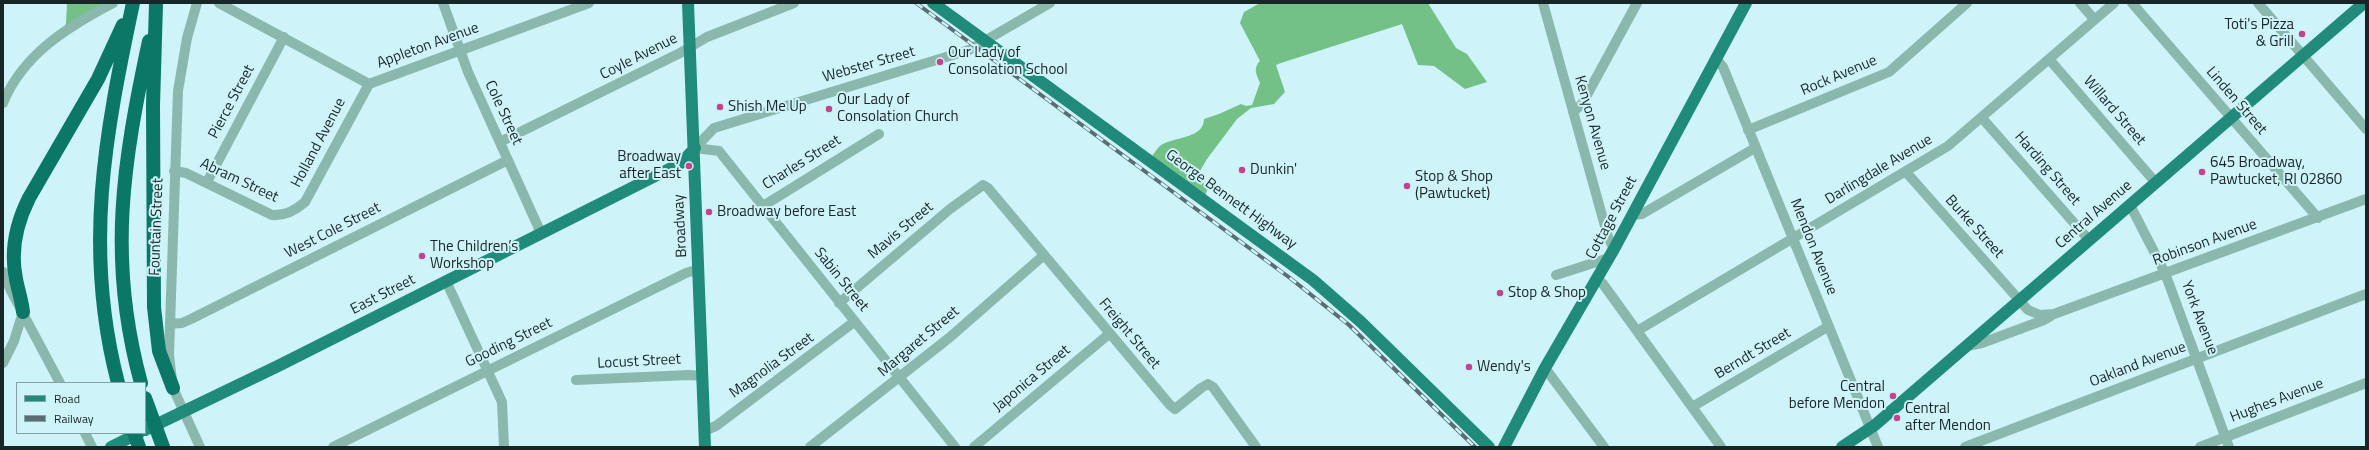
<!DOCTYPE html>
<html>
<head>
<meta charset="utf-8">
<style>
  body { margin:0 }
  #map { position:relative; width:2369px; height:450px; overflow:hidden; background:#cef3f8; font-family:"Titillium Web",sans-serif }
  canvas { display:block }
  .frame { position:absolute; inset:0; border:4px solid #182628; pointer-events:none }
  .legend { position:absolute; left:16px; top:382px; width:130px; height:52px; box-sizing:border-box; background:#cef3f8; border:1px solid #85a1a5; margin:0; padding:5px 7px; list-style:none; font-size:12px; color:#182628 }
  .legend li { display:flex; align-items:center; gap:8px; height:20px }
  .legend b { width:20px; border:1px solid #85a1a5 }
</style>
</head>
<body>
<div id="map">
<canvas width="2369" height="450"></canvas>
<div class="frame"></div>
<ul class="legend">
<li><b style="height:5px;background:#208b7a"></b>Road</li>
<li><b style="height:5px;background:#586e72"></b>Railway</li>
</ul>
</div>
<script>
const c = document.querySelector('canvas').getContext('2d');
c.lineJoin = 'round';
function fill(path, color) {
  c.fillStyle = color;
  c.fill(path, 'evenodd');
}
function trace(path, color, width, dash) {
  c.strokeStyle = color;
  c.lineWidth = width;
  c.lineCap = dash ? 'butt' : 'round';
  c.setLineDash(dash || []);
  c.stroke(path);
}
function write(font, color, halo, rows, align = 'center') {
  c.font = font + ' "Titillium Web",sans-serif';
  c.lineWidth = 4;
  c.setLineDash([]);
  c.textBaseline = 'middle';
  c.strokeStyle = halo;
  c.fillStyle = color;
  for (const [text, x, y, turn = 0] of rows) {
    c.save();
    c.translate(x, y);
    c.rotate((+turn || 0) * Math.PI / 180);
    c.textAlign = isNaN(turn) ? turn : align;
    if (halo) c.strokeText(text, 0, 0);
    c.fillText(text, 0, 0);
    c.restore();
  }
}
const forest = new Path2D(`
  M 67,3 L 118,3 L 58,41 L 66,23 Z
  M 1260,3 L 1428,3 L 1456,48 L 1467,54 L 1487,82 L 1465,89 L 1434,66 L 1418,65 L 1402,24 L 1281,63 L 1276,65 L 1285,92 L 1274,104 L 1251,108 L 1237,119 L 1207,159 L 1197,176 L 1208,188 L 1203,201 L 1150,159 C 1154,154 1158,146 1163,144 C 1176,137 1204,138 1204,119 L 1219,114 L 1241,104 L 1246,106 L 1252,105 L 1260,83 C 1256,74 1253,68 1260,61 L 1240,23 L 1244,12 Z`);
const minor = new Path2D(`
  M 197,3 L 187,38 L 178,91 L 169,355 L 173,388 L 200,447
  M 219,3 L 369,84 L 589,3
  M 443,3 L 468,72 L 541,233
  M 1543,3 L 1608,237 L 1614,249
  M 2080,3 L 2094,19
  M 2132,3 L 2318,218
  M 2258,3 L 2366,129
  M 2049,59 L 2156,183
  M 1717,60 L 1723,67 L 1878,447
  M 3,103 C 23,54 69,26 113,3
  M 1573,112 L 1582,104 L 1637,3
  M 1982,118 L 2089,240
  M 1748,130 L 1889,72 L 1967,3
  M 500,142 L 680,53 L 707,37 L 794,3
  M 695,148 L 719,151 L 955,447
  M 695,148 L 714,128 L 969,50 L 1050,3
  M 174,171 L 186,173 L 272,215 C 284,216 296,210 305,202 L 369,84
  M 1906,172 L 2028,310 L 2040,315 L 2054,314 L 2366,199
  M 207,182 L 284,37
  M 2130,205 L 2165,273 L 2229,447
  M 763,206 L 879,134
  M 1632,215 L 1642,214 L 1755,148
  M 3,272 L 11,291 L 60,383
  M 1556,275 L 1609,258
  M 1597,280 L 1603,284 L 1721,447
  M 446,281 L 502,402 L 504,447
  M 839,303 L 950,209 L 983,185 L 988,188 L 1170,405 L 1175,409 L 1201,388 L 1208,384 L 1213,387 L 1256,447
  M 170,324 L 182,323 L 191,319 L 508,160
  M 1637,331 L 1948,146 L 2114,3
  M 1967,346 L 1982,343 L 2044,320 L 2051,316
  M 3,363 L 14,341 L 23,312
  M 1545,368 L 1604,447
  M 576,380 L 689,375 L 703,376
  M 1692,407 L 1829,326
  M 706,430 L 716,426 L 854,322
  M 85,433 L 92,447
  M 333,447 L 686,273 L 699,269
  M 810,447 L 949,338 L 1044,255
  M 974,447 L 1109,334
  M 1965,447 L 2366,294
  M 2200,447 L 2366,383`);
const major = new Path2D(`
  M 688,3 L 705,447
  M 933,3 L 1313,280 L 1361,322 L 1489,447
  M 145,430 L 278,366 L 681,163 L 695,148
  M 111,447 L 139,433
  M 1504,447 L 1545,368 L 1614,249 L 1746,3
  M 1842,447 L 1875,425 L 2364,3`);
const highway = new Path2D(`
  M 156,4 L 153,105 L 154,307 L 159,351 L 173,388
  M 23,312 C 22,301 18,290 16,279 C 10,250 16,224 29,198 L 98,79 L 123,25
  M 118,383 C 83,249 105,135 133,3
  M 141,383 C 107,259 123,163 149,41`);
const rail = new Path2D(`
  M 916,3 L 1290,278 L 1349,325 L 1475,447`);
const highwayBridge = new Path2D(`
  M 145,398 L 163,447
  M 134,433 L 139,447`);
const markers = [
  [2302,34,4,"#c3438d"],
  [940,62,4,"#c3438d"],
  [720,107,4,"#c3438d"],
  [829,109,4,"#c3438d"],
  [689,166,4,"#c3438d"],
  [1242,170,4,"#c3438d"],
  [2202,172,4,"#c3438d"],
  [1407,186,4,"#c3438d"],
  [709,212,4,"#c3438d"],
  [422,256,4,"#c3438d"],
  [1500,293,4,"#c3438d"],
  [1469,367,4,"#c3438d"],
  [1893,396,4,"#c3438d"],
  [1897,418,4,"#c3438d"]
];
const poiNames = [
  ["Toti's Pizza",2294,25,"right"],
  ["& Grill",2294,42,"right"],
  ["Our Lady of",948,53],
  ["Consolation School",948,70],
  ["Our Lady of",837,100],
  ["Consolation Church",837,117],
  ["Shish Me Up",728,107],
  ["Broadway",681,157,"right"],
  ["after East",681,174,"right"],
  ["645 Broadway,",2210,163],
  ["Pawtucket, RI 02860",2210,180],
  ["Dunkin'",1250,170],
  ["Stop & Shop",1415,177],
  ["(Pawtucket)",1415,194],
  ["Broadway before East",717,212],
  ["The Children’s",430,247],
  ["Workshop",430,264],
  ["Stop & Shop",1508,293],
  ["Wendy's",1477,367],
  ["Central",1885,387,"right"],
  ["before Mendon",1885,404,"right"],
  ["Central",1905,409],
  ["after Mendon",1905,426]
];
const streetNames = [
  ["Appleton Avenue",428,46,-20],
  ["Coyle Avenue",639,57,-27],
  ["Webster Street",869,65,-16],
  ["Rock Avenue",1839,76,-23],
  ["Linden Street",2236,101,49],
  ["Pierce Street",232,102,-62],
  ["Willard Street",2114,111,49],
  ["Cole Street",503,113,65],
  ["Kenyon Avenue",1592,123,74],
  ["Holland Avenue",319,143,-62],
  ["Charles Street",802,163,-32],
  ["Harding Street",2047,169,49],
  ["Darlingdale Avenue",1879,170,-31],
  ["Abram Street",239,181,25],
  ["George Bennett Highway",1231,200,36],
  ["Central Avenue",2094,215,-41],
  ["Cottage Street",1612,218,-62],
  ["Broadway",681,226,-93],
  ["Fountain Street",157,227,-88],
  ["Burke Street",1974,227,48],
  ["West Cole Street",333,231,-27],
  ["Mavis Street",901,231,-40],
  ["Robinson Avenue",2205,243,-20],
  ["Mendon Avenue",1813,247,68],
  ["Sabin Street",841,280,51],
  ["East Street",383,295,-27],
  ["York Avenue",2199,318,69],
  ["Freight Street",1129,334,50],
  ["Margaret Street",919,342,-40],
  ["Gooding Street",509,343,-26],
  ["Berndt Street",1753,354,-31],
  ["Locust Street",639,362,-3],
  ["Oakland Avenue",2138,365,-21],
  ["Magnolia Street",772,366,-36],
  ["Japonica Street",1032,379,-40],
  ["Hughes Avenue",2277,401,-21]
];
fill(forest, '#74c187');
trace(minor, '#8ab8ad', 10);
trace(major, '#208b7a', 12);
trace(highway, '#0b7767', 14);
trace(rail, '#586e72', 4);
trace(rail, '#cef3f8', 2.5, [8]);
trace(highwayBridge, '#0b7767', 14);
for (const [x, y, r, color] of markers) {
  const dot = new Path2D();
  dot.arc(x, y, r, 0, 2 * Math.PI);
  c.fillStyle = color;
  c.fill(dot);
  trace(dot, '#cef3f8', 1.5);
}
write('15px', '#182628', '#cef3f8', poiNames, 'left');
write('15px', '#182628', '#cef3f8', streetNames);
</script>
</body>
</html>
